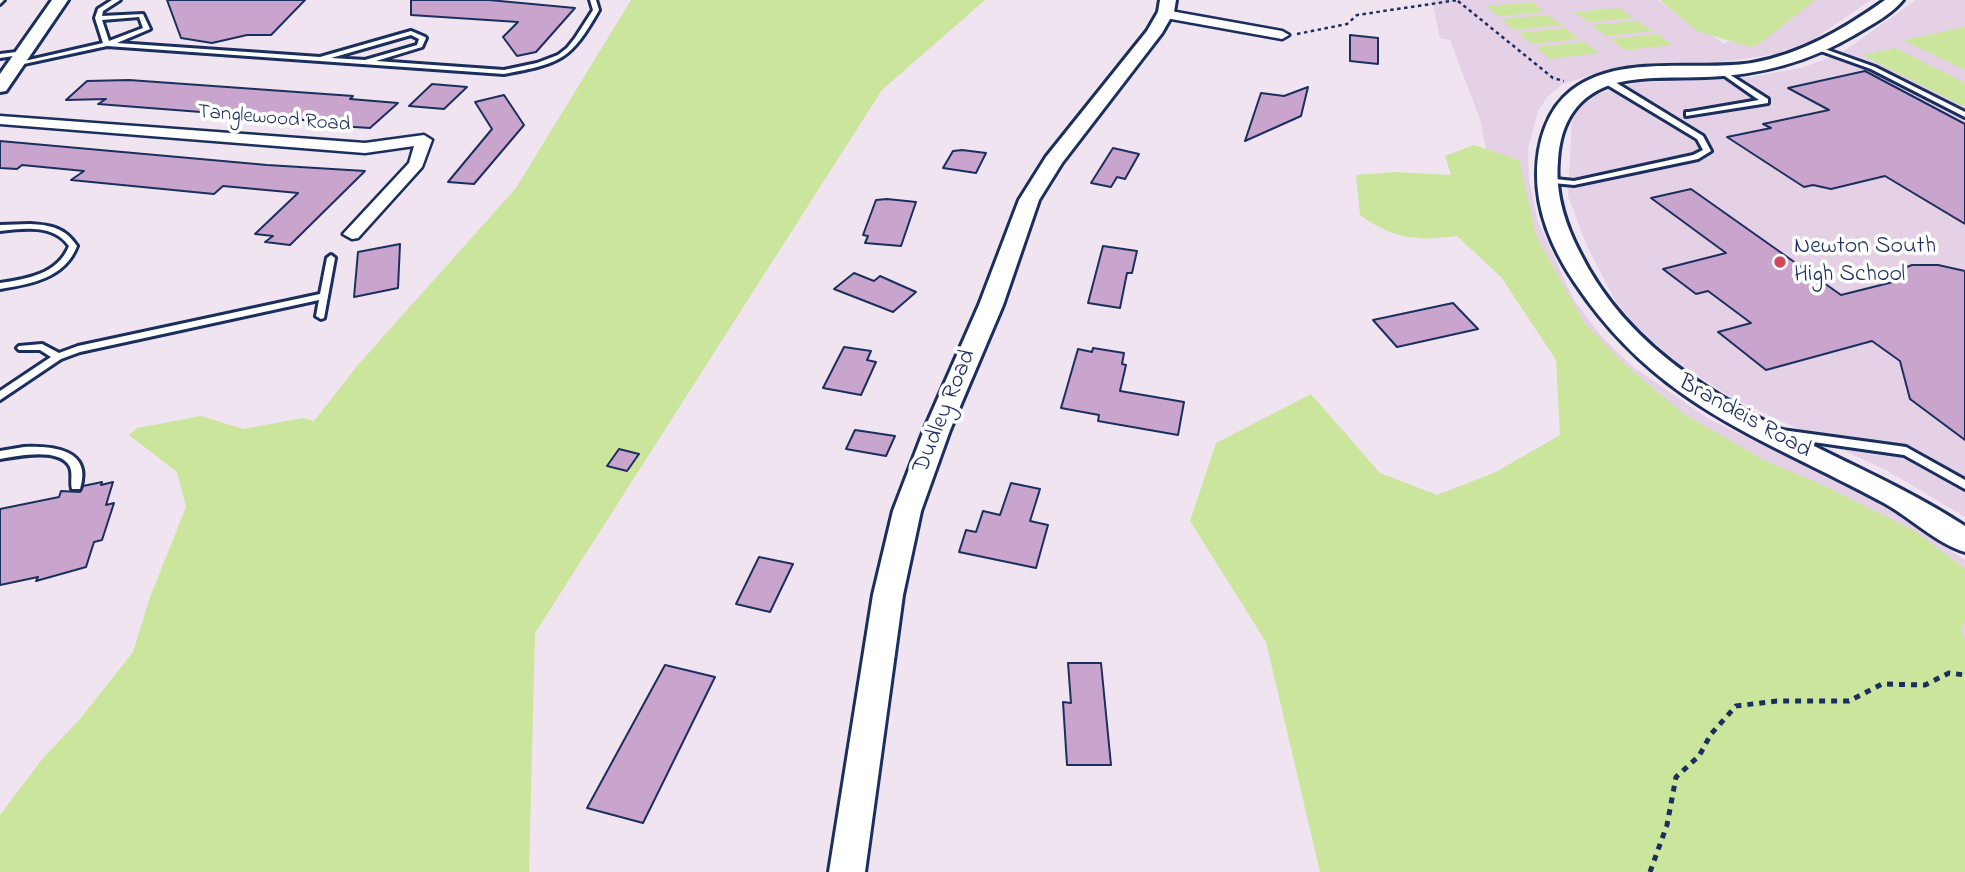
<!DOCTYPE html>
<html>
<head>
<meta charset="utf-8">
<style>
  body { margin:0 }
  canvas { display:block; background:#efe4f0 }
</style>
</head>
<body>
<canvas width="1965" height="872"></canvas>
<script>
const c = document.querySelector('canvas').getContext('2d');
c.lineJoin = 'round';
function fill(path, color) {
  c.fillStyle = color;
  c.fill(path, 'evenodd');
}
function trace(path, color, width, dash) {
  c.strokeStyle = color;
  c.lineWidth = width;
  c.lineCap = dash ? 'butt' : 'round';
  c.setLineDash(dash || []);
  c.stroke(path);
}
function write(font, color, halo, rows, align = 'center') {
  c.font = font + ' "Indie Flower",sans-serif';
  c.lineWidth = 7;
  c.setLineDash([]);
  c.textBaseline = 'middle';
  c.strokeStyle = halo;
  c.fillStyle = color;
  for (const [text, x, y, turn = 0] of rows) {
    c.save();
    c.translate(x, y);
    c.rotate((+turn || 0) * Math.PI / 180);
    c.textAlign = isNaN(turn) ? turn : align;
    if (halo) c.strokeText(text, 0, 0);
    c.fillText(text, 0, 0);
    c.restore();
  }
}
const built = new Path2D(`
  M 1432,0 L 1658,0 L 1724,44 L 1799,0 L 1871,0 L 1811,41 L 1775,54 L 1723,62 L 1609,69 L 1563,84 L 1547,97 L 1538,111 L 1528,148 L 1529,181 L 1538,222 L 1574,300 L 1602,337 L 1633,367 L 1709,419 L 1869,496 L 1965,560 L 1965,727 L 1503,248 L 1481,122 L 1450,40 L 1440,38 Z
  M 1916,0 L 1965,0 L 1965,517 L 1888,471 L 1730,397 L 1673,359 L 1638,328 L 1615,300 L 1587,246 L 1568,196 L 1572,120 L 1579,107 L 1594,95 L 1636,83 L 1751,77 L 1801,68 L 1841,53 Z`);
const green = new Path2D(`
  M 631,0 L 985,0 L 882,90 L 535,633 L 529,872 L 0,872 L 0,815 L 43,758 L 80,719 L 133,652 L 150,597 L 186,507 L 177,472 L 129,435 L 137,428 L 201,416 L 243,429 L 303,418 L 314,421 L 357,366 L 516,188 Z
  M 1660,0 L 1815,0 L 1758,45 L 1750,47 L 1697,31 Z
  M 1532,2 L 1545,12 L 1498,16 L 1486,6 Z
  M 1619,8 L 1634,18 L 1588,22 L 1574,12 Z
  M 1548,15 L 1562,25 L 1514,30 L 1501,19 Z
  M 1637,21 L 1653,31 L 1606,36 L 1591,25 Z
  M 1965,27 L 1965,70 L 1903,40 Z
  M 1565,28 L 1579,39 L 1531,44 L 1518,33 Z
  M 1657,34 L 1673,45 L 1625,50 L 1610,39 Z
  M 1584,42 L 1599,53 L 1550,59 L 1536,47 Z
  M 1895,48 L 1965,83 L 1965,107 L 1862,55 Z
  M 1474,145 L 1519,160 L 1537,238 L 1585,324 L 1624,364 L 1684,414 L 1764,460 L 1829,488 L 1915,531 L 1965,569 L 1965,620 L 1961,631 L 1965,639 L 1965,872 L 1320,872 L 1266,642 L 1190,521 L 1216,443 L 1311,394 L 1380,473 L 1437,495 L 1496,472 L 1560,435 L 1556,360 L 1501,277 L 1457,236 C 1417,241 1395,240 1360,215 L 1356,175 L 1394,172 L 1451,175 L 1445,156 Z`);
const building = new Path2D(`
  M 167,0 L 305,0 L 271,35 L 247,35 L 212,43 L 181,38 Z
  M 411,0 L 489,0 L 575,8 L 536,52 L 517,56 L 503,37 L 518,22 L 411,15 Z
  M 1350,35 L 1378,38 L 1378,64 L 1350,61 Z
  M 1865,71 L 1965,124 L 1965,224 L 1885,176 L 1831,189 L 1813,185 L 1804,187 L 1727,137 L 1771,128 L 1763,124 L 1829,110 L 1788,88 Z
  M 129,80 L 353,96 L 350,99 L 398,103 L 370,128 L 339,126 L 342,123 L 98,104 L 106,99 L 66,100 L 87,81 Z
  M 432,84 L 467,87 L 444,109 L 409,106 Z
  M 1308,87 L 1301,116 L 1245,141 L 1261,93 L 1284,96 Z
  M 504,95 L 524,125 L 474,184 L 448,182 L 492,129 L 475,102 Z
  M 0,141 L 267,165 L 365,171 L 290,245 L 265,242 L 273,236 L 255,234 L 298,193 L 223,186 L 214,194 L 71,180 L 84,171 L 22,165 L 17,169 L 0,168 Z
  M 1113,148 L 1139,154 L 1125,179 L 1117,177 L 1111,187 L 1091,183 Z
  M 962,150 L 986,153 L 976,173 L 943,168 L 953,151 Z
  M 1691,189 L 1841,295 L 1893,282 L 1899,270 L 1912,265 L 1938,265 L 1965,271 L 1965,440 L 1910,399 L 1900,361 L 1872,341 L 1766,370 L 1718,332 L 1751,323 L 1708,291 L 1696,294 L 1663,269 L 1726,253 L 1651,198 Z
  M 887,199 L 916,202 L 901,246 L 865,243 L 868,236 L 863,235 L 876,200 Z
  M 400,244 L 398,288 L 354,297 L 358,252 Z
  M 1103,246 L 1137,251 L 1132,273 L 1127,273 L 1120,308 L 1088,303 Z
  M 854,273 L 874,281 L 880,276 L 916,292 L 893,312 L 834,289 Z
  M 1453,303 L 1478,329 L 1397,347 L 1373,320 Z
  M 844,347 L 871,351 L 867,360 L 876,362 L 861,395 L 823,388 Z
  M 1093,348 L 1124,353 L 1122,364 L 1126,365 L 1120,391 L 1184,402 L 1178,435 L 1098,421 L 1099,415 L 1061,408 L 1078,349 L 1092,352 Z
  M 855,430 L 895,436 L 886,456 L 846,449 Z
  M 619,449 L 639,454 L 627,471 L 607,466 Z
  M 102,482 L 101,485 L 113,482 L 106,505 L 114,503 L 102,540 L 94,542 L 86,567 L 36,581 L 38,577 L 0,585 L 0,509 L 59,497 L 61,491 L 80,492 L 83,486 Z
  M 1011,483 L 1040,489 L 1030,521 L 1048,525 L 1036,568 L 959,552 L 966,530 L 976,532 L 983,511 L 1000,515 Z
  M 759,557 L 793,564 L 770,612 L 736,604 Z
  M 1068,663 L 1101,663 L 1111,765 L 1067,765 L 1063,702 L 1071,703 Z
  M 665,665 L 715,677 L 643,823 L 587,808 Z`);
const pathFar1 = new Path2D(`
  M 1458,1 L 1553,78 L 1564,81
  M 1297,34 L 1347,24 L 1357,15 L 1458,0`);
const path = new Path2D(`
  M 1650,872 L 1667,825 L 1676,777 L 1699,756 L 1711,734 L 1736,706 L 1777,701 L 1849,701 L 1882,684 L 1925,685 L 1949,673 L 1965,675`);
const service = new Path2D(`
  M 0,0 L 4,0 L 0,4 Z
  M 112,0 L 120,0 L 103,11 L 102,16 L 143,14 L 150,29 L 117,43 L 320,57 L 411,31 L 425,37 L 426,38 L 422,47 L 376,61 L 504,70 L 537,63 L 558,55 L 567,48 L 575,38 L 593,10 L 590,0 L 596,0 L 599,10 C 570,61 561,63 504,74 L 107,46 L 19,65 L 16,63 L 103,43 L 95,18 L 98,9 ZM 139,17 L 143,28 L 109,41 L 102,20 ZM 411,35 L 419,39 L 417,45 L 365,60 L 331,58 Z
  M 1818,48 L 1822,48 L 1875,67 L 1965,112 L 1965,117 L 1871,69 L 1818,50 Z
  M 25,51 L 28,53 L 27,54 L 0,58 L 0,54 Z
  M 1721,69 L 1768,99 L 1768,103 L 1686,116 L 1686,112 L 1689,112 L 1759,100 L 1719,72 L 1717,71 Z
  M 1604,79 L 1610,79 L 1703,136 L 1711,151 L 1698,159 L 1574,185 L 1543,182 L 1543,178 L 1546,178 L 1574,181 L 1693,155 L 1703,150 L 1697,139 L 1604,83 Z
  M 30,224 C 51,225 65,228 77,246 C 65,278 31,284 0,289 L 0,283 C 27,279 58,274 69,246 C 54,224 23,228 0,231 L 0,225 Z
  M 331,255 L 335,258 L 324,318 L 321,319 L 316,316 L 319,300 L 80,352 L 61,359 L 0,400 L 0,391 L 51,357 L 40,350 L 19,350 L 17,348 L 19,346 L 42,344 L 59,353 L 78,346 L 320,294 L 327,258 Z
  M 1782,430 L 1906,447 L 1965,480 L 1965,489 L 1904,455 L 1778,437 L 1777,434 Z
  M 24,447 C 52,446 93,449 80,489 L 72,489 C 70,482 73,474 70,467 C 60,447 18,456 0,459 L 0,451 Z`);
const minor = new Path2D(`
  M 1165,10 L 1282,31 L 1289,35 L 1282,39 L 1160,17 L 1159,14 Z
  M 0,116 L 365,143 L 424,135 L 432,140 L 422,167 L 358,238 L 352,239 L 343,234 L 409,163 L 414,146 L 365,153 L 0,124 Z`);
const tertiary = new Path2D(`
  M 52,0 L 68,0 L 6,91 L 0,92 L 0,74 Z
  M 1160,0 L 1176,0 L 1174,12 L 1162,33 L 1062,163 L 1039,200 L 1003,305 L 950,430 L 921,511 L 903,595 L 865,872 L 829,872 L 873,595 L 893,511 L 924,430 L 979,305 L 1019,200 L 1046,157 L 1147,31 L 1158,12 Z
  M 1885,0 L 1903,0 C 1892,14 1871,25 1856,34 C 1809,62 1760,75 1706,77 C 1676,78 1645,76 1616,83 C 1577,94 1560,123 1558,161 C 1555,194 1565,224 1580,253 C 1654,403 1835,441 1965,526 L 1965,552 C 1936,543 1911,518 1884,503 C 1760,436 1658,407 1575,283 C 1554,252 1537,214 1537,175 C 1537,144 1546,110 1572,90 C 1621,53 1696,72 1752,63 C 1802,54 1844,29 1885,0 Z`);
const markers = [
  [1780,262,7,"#d1495b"]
];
const farStreetnames = [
  ["Tanglewood Road",274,120,5]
];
const poiNames = [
  ["Newton South",1794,248],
  ["High School",1794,276]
];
const streetNames = [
  ["Dudley Road",946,412,-68],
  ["Brandeis Road",1744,418,29]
];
fill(built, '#e4d1e6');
fill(green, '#cbe69c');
fill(building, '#c9a5cd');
trace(building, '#1b2f5e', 2);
trace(service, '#1b2f5e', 6);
trace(minor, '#1b2f5e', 5);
trace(tertiary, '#1b2f5e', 6);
trace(pathFar1, '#1b2f5e', 2.5, [3.5, 3.5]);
trace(path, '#1b2f5e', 5, [6, 6]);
fill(service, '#fff');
fill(minor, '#fff');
fill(tertiary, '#fff');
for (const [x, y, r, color] of markers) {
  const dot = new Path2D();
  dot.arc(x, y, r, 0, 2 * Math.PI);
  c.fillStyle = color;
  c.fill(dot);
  trace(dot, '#fff', 2.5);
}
write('21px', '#1b2f5e', '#fff', farStreetnames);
write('24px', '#1b2f5e', '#fff', poiNames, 'left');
write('24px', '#1b2f5e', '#fff', streetNames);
</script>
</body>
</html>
